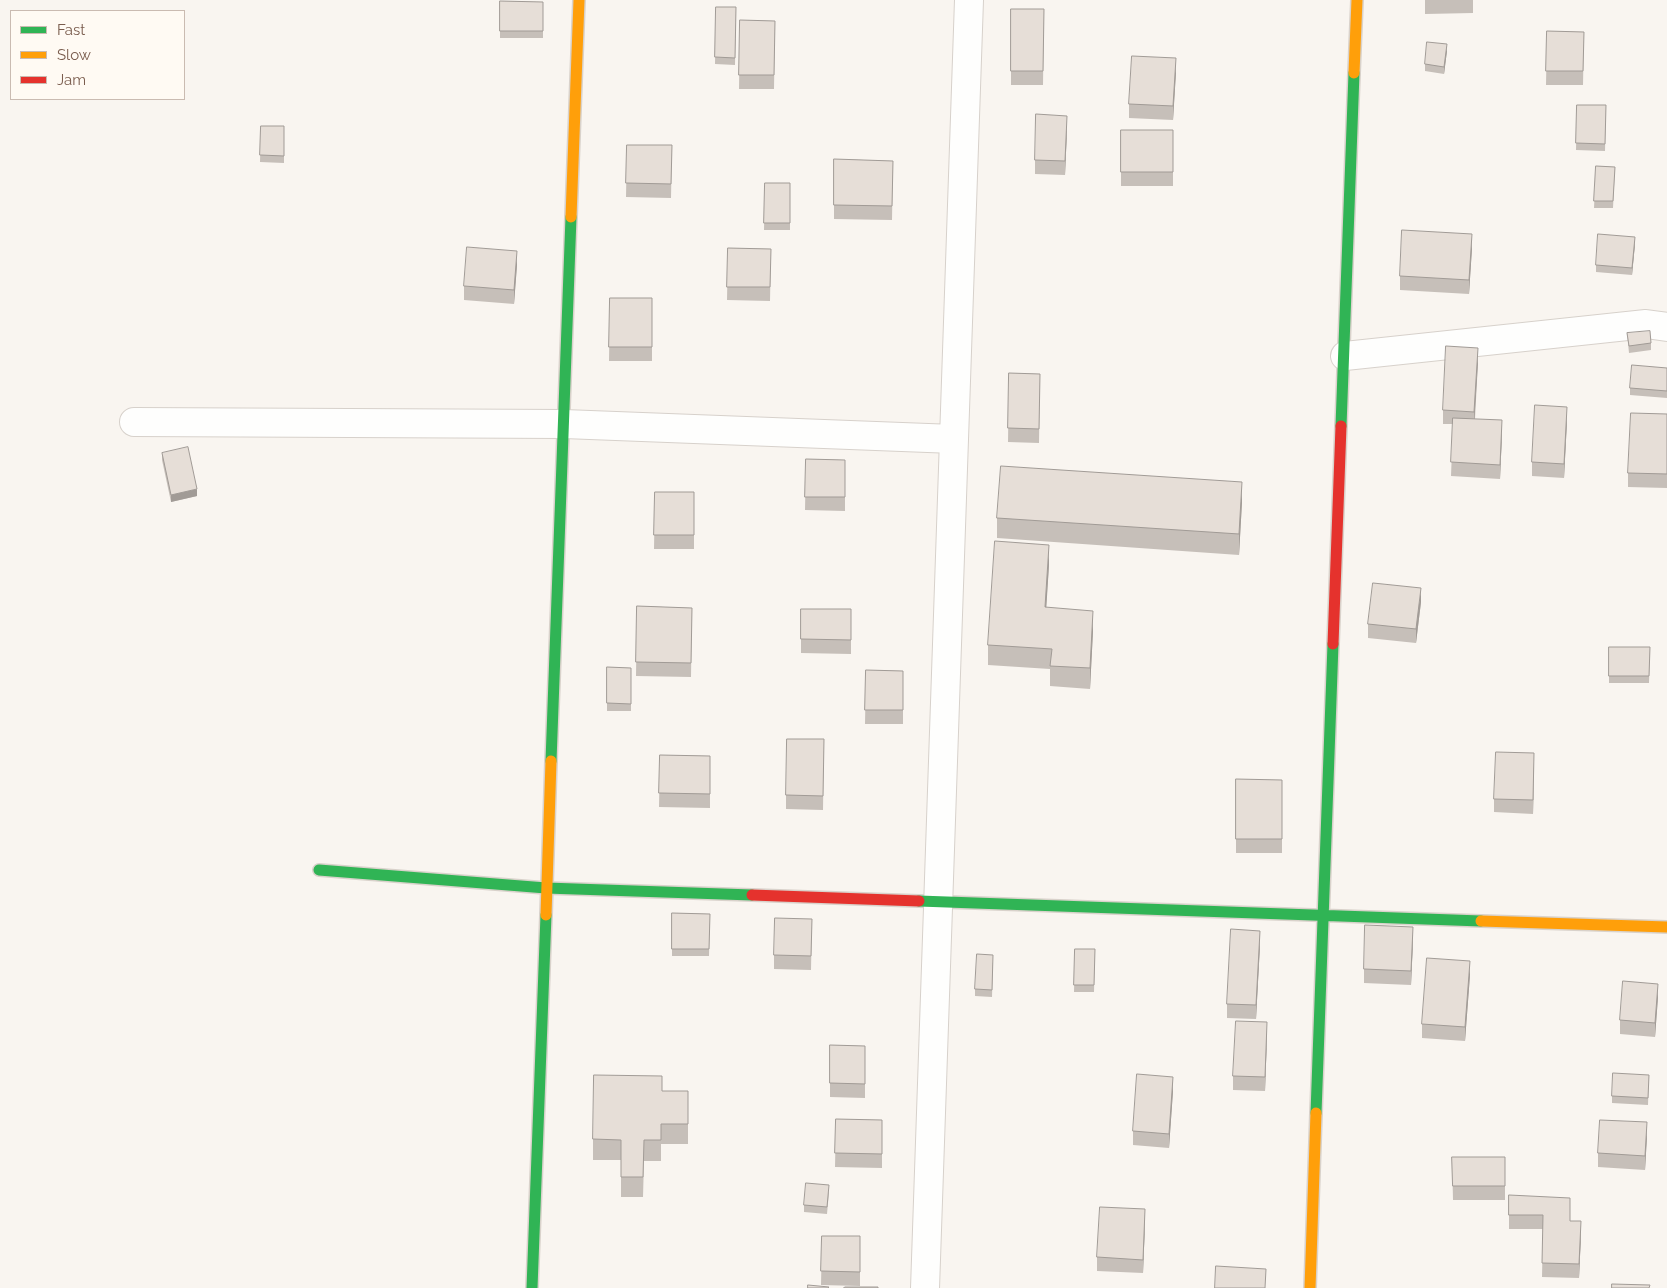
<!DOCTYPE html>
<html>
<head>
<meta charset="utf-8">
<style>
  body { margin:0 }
  #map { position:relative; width:1667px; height:1288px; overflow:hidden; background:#f9f5f0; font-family:Raleway,sans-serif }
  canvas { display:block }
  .legend { position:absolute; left:10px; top:10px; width:175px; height:90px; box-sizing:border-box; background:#fffaf3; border:1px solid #cabbb1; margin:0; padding:6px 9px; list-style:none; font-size:15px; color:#7a5c4d }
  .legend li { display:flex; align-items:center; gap:10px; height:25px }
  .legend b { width:25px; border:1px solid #cabbb1 }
</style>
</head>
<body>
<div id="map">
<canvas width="1667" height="1288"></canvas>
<ul class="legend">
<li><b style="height:6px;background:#30b455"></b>Fast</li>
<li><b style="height:6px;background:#ff9f0a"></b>Slow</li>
<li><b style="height:6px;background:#e5322d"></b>Jam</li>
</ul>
</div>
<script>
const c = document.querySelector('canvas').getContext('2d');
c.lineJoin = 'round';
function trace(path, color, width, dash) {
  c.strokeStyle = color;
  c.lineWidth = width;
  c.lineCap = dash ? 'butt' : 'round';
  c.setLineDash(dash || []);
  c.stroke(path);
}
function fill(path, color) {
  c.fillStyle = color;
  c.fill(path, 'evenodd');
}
const street = new Path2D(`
  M 1345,356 L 1646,324 L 1667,327
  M 134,422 L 564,424 L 954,439
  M 925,1288 L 969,0`);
const fast = new Path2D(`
  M 1341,426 L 1354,73
  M 551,761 L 571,217
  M 319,870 L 546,888 L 752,895
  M 919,901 L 1481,921
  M 1316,1113 L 1333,644
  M 532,1288 L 546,915`);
const slow = new Path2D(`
  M 1354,73 L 1357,0
  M 571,217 L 579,0
  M 546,915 L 551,761
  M 1481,921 L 1667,927
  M 1310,1288 L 1316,1113`);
const jam = new Path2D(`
  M 1333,644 L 1341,426
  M 752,895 L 919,901`);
const wall = new Path2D(`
  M 1425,0 L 1473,0 L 1473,13 L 1425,14 Z
  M 500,1 L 543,2 L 543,38 L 500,38 Z
  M 716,7 L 736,7 L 735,65 L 715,64 Z
  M 1011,9 L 1044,9 L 1043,85 L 1011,85 Z
  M 740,20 L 775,21 L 774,89 L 739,89 Z
  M 1547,31 L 1584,32 L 1583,85 L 1546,85 Z
  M 1447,51 L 1444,74 L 1425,71 L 1425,64 Z
  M 1176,72 L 1173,120 L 1129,118 L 1129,104 Z
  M 1577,105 L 1606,105 L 1605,151 L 1576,150 Z
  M 261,126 L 284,126 L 284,163 L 260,162 Z
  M 1067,130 L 1065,175 L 1035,174 L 1035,160 Z
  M 1121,130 L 1173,130 L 1173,186 L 1121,186 Z
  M 627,145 L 672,145 L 671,198 L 626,197 Z
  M 834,159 L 893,161 L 892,220 L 834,219 Z
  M 1596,166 L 1615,167 L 1613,208 L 1594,208 Z
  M 765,183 L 790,183 L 790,230 L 764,230 Z
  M 1635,244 L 1632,275 L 1596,272 L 1596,265 Z
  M 728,248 L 771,249 L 770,301 L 727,300 Z
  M 1472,248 L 1469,294 L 1400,290 L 1400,276 Z
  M 517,265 L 514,304 L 464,300 L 464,286 Z
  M 610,298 L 652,298 L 652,361 L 609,361 Z
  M 1627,333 L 1651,343 L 1651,350 L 1629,353 Z
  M 1478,362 L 1475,419 L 1502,434 L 1500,479 L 1451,476 L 1453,424 L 1443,424 L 1443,410 Z
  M 1667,368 L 1667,398 L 1630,395 L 1630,388 Z
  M 1009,373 L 1040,374 L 1039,443 L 1008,442 Z
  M 1667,414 L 1667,488 L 1628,487 L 1628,473 Z
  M 1567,421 L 1564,478 L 1532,476 L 1532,462 Z
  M 162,453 L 197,496 L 171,502 L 162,460 Z
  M 806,459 L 845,460 L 845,511 L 805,510 Z
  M 655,492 L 694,492 L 694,549 L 654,549 Z
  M 1242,502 L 1239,555 L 997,538 L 997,518 Z
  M 1049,565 L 1046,607 L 1093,631 L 1090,689 L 1050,686 L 1050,669 L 988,665 L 988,645 Z
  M 1421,602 L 1416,643 L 1368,638 L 1368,624 Z
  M 637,606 L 692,608 L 691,677 L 636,676 Z
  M 801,609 L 851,609 L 851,654 L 801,653 Z
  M 1609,647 L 1650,647 L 1649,683 L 1609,683 Z
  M 607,667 L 631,668 L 631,711 L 607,711 Z
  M 866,670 L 903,671 L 903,724 L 865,724 Z
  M 824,739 L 823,810 L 786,809 L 786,795 Z
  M 660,755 L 710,756 L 710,808 L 659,807 Z
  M 1534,767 L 1533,814 L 1494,812 L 1494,799 Z
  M 1236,779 L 1282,780 L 1282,853 L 1236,853 Z
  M 672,913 L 710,914 L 709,956 L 672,956 Z
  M 812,919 L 811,970 L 774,969 L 774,955 Z
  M 1413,941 L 1411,985 L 1364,983 L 1364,969 Z
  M 1260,945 L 1256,1019 L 1227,1018 L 1227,1004 Z
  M 1075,949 L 1095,949 L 1094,992 L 1074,992 Z
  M 993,962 L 992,997 L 975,996 L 975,989 Z
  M 1470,975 L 1465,1041 L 1422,1038 L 1422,1024 Z
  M 1658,997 L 1655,1037 L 1620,1034 L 1620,1020 Z
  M 1267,1036 L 1265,1091 L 1233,1090 L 1233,1076 Z
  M 830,1045 L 865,1046 L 865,1098 L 830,1097 Z
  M 1649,1075 L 1648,1105 L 1612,1103 L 1612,1096 Z
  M 662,1091 L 688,1091 L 688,1144 L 661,1144 L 661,1161 L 644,1161 L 643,1197 L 621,1197 L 621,1160 L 593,1160 L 593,1139 Z
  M 1173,1091 L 1169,1148 L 1133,1145 L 1133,1131 Z
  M 836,1119 L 882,1120 L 882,1168 L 835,1167 Z
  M 1647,1136 L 1645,1170 L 1598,1167 L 1598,1153 Z
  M 1452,1157 L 1505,1157 L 1505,1200 L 1453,1200 Z
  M 829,1192 L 827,1214 L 804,1212 L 804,1205 Z
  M 1509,1195 L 1570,1221 L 1581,1235 L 1579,1278 L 1542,1277 L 1543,1229 L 1509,1229 Z
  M 1145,1223 L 1143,1273 L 1097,1271 L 1097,1257 Z
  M 822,1236 L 860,1236 L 860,1286 L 821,1285 Z`);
const shadedWall = new Path2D(`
  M 1447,44 L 1447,51 L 1444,74 L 1444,67 Z
  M 1176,58 L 1176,72 L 1173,120 L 1173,106 Z
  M 1067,116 L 1067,130 L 1065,175 L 1065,161 Z
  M 1472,234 L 1472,248 L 1469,294 L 1469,280 Z
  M 1635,237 L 1635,244 L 1632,275 L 1632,268 Z
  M 517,251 L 517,265 L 514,304 L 514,290 Z
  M 1478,348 L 1478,362 L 1474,426 L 1474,412 Z
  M 1567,407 L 1567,421 L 1564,478 L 1564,464 Z
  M 1502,420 L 1502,434 L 1500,479 L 1500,465 Z
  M 1242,482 L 1242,502 L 1239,555 L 1239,534 Z
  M 197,489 L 197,496 L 171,502 L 171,495 Z
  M 1049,545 L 1049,565 L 1045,628 L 1045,607 Z
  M 1421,588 L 1421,602 L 1416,643 L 1416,629 Z
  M 1093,611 L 1093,631 L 1090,689 L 1090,668 Z
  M 1534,753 L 1534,767 L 1533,814 L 1533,800 Z
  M 1413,927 L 1413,941 L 1411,985 L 1411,971 Z
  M 1260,931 L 1260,945 L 1256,1019 L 1256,1005 Z
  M 1470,961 L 1470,975 L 1465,1041 L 1465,1027 Z
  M 1658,984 L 1658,997 L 1655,1037 L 1655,1023 Z
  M 1267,1022 L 1267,1036 L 1265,1091 L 1265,1077 Z
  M 1173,1077 L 1173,1091 L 1169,1148 L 1169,1134 Z
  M 1647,1122 L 1647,1136 L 1645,1170 L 1645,1156 Z
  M 1145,1209 L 1145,1223 L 1143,1273 L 1143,1260 Z
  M 1581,1221 L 1581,1235 L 1579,1278 L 1579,1264 Z`);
const building = new Path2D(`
  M 500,1 L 543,2 L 543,31 L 500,31 Z
  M 716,7 L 736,7 L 735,58 L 715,57 Z
  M 1011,9 L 1044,9 L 1043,71 L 1011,71 Z
  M 740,20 L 775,21 L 774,75 L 739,75 Z
  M 1547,31 L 1584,32 L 1583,71 L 1546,71 Z
  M 1427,42 L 1447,44 L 1444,67 L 1425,64 Z
  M 1132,56 L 1176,58 L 1173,106 L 1129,104 Z
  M 1577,105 L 1606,105 L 1605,144 L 1576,143 Z
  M 1036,114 L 1067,116 L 1065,161 L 1035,160 Z
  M 261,126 L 284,126 L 284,156 L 260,155 Z
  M 1121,130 L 1173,130 L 1173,172 L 1121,172 Z
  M 627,145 L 672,145 L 671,184 L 626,183 Z
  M 834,159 L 893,161 L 892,206 L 834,205 Z
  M 1596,166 L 1615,167 L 1613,201 L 1594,201 Z
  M 765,183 L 790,183 L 790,223 L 764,223 Z
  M 1402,230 L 1472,234 L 1469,280 L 1400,276 Z
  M 1598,234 L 1635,237 L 1632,268 L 1596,265 Z
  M 467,247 L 517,251 L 514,290 L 464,286 Z
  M 728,248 L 771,249 L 770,287 L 727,287 Z
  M 610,298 L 652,298 L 652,347 L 609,347 Z
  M 1650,331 L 1651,343 L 1629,346 L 1627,333 Z
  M 1446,346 L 1478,348 L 1474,412 L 1443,410 Z
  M 1632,365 L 1667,368 L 1667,391 L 1630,388 Z
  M 1009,373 L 1040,374 L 1039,429 L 1008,428 Z
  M 1535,405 L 1567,407 L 1564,464 L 1532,462 Z
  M 1631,413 L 1667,414 L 1667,474 L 1628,473 Z
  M 1453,418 L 1502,420 L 1500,465 L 1451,462 Z
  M 188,447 L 197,489 L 171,495 L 162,453 Z
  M 806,459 L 845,460 L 845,497 L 805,497 Z
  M 1001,466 L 1242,482 L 1239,534 L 997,518 Z
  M 655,492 L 694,492 L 694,535 L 654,535 Z
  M 995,541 L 1049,545 L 1045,607 L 1093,611 L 1090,668 L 1050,666 L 1052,649 L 988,645 Z
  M 1373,583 L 1421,588 L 1416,629 L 1368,624 Z
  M 637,606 L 692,608 L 691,663 L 636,662 Z
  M 801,609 L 851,609 L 851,640 L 801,639 Z
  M 1609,647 L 1650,647 L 1649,676 L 1609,676 Z
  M 607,667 L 631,668 L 631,704 L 607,703 Z
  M 866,670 L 903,671 L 903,710 L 865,710 Z
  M 787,739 L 824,739 L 823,796 L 786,795 Z
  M 1496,752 L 1534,753 L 1533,800 L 1494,799 Z
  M 660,755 L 710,756 L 710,794 L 659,793 Z
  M 1236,779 L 1282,780 L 1282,839 L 1236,839 Z
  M 672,913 L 710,914 L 709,949 L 672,949 Z
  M 775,918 L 812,919 L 811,956 L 774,955 Z
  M 1365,925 L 1413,927 L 1411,971 L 1364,969 Z
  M 1231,929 L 1260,931 L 1256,1005 L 1227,1004 Z
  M 1075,949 L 1095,949 L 1094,985 L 1074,985 Z
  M 977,954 L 993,955 L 992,990 L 975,989 Z
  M 1427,958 L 1470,961 L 1465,1027 L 1422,1024 Z
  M 1623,981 L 1658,984 L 1655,1023 L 1620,1020 Z
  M 1236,1021 L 1267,1022 L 1265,1077 L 1233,1076 Z
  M 830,1045 L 865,1046 L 865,1084 L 830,1083 Z
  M 1613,1073 L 1649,1075 L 1648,1098 L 1612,1096 Z
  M 1137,1074 L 1173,1077 L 1169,1134 L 1133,1131 Z
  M 594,1075 L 662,1076 L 662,1091 L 688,1091 L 688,1124 L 661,1124 L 661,1140 L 644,1140 L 643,1177 L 621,1177 L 621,1140 L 593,1139 Z
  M 836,1119 L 882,1120 L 882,1154 L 835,1153 Z
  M 1600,1120 L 1647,1122 L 1645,1156 L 1598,1153 Z
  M 1452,1157 L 1505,1157 L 1505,1186 L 1453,1186 Z
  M 806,1183 L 829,1185 L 827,1207 L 804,1205 Z
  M 1509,1195 L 1570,1198 L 1570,1221 L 1581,1221 L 1579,1264 L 1542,1263 L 1543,1215 L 1509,1215 Z
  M 1100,1207 L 1145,1209 L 1143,1260 L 1097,1257 Z
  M 822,1236 L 860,1236 L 860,1272 L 821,1271 Z
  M 1216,1266 L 1266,1269 L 1265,1288 L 1215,1288 Z
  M 1612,1284 L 1650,1285 L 1649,1288 L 1612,1288 Z
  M 808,1285 L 829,1287 L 828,1288 L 808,1288 Z
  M 845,1287 L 878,1287 L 878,1288 L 844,1288 Z`);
trace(street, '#d7d1cb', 30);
trace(fast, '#d9d2cb', 14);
trace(slow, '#d9d2cb', 14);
trace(jam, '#d9d2cb', 14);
trace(street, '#fefefd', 28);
trace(fast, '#30b455', 11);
trace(slow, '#ff9f0a', 11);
trace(jam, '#e5322d', 11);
fill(wall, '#c6bfb9');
fill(shadedWall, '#a19b96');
fill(building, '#e6ded7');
trace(building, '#a19b96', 1);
</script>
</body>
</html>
